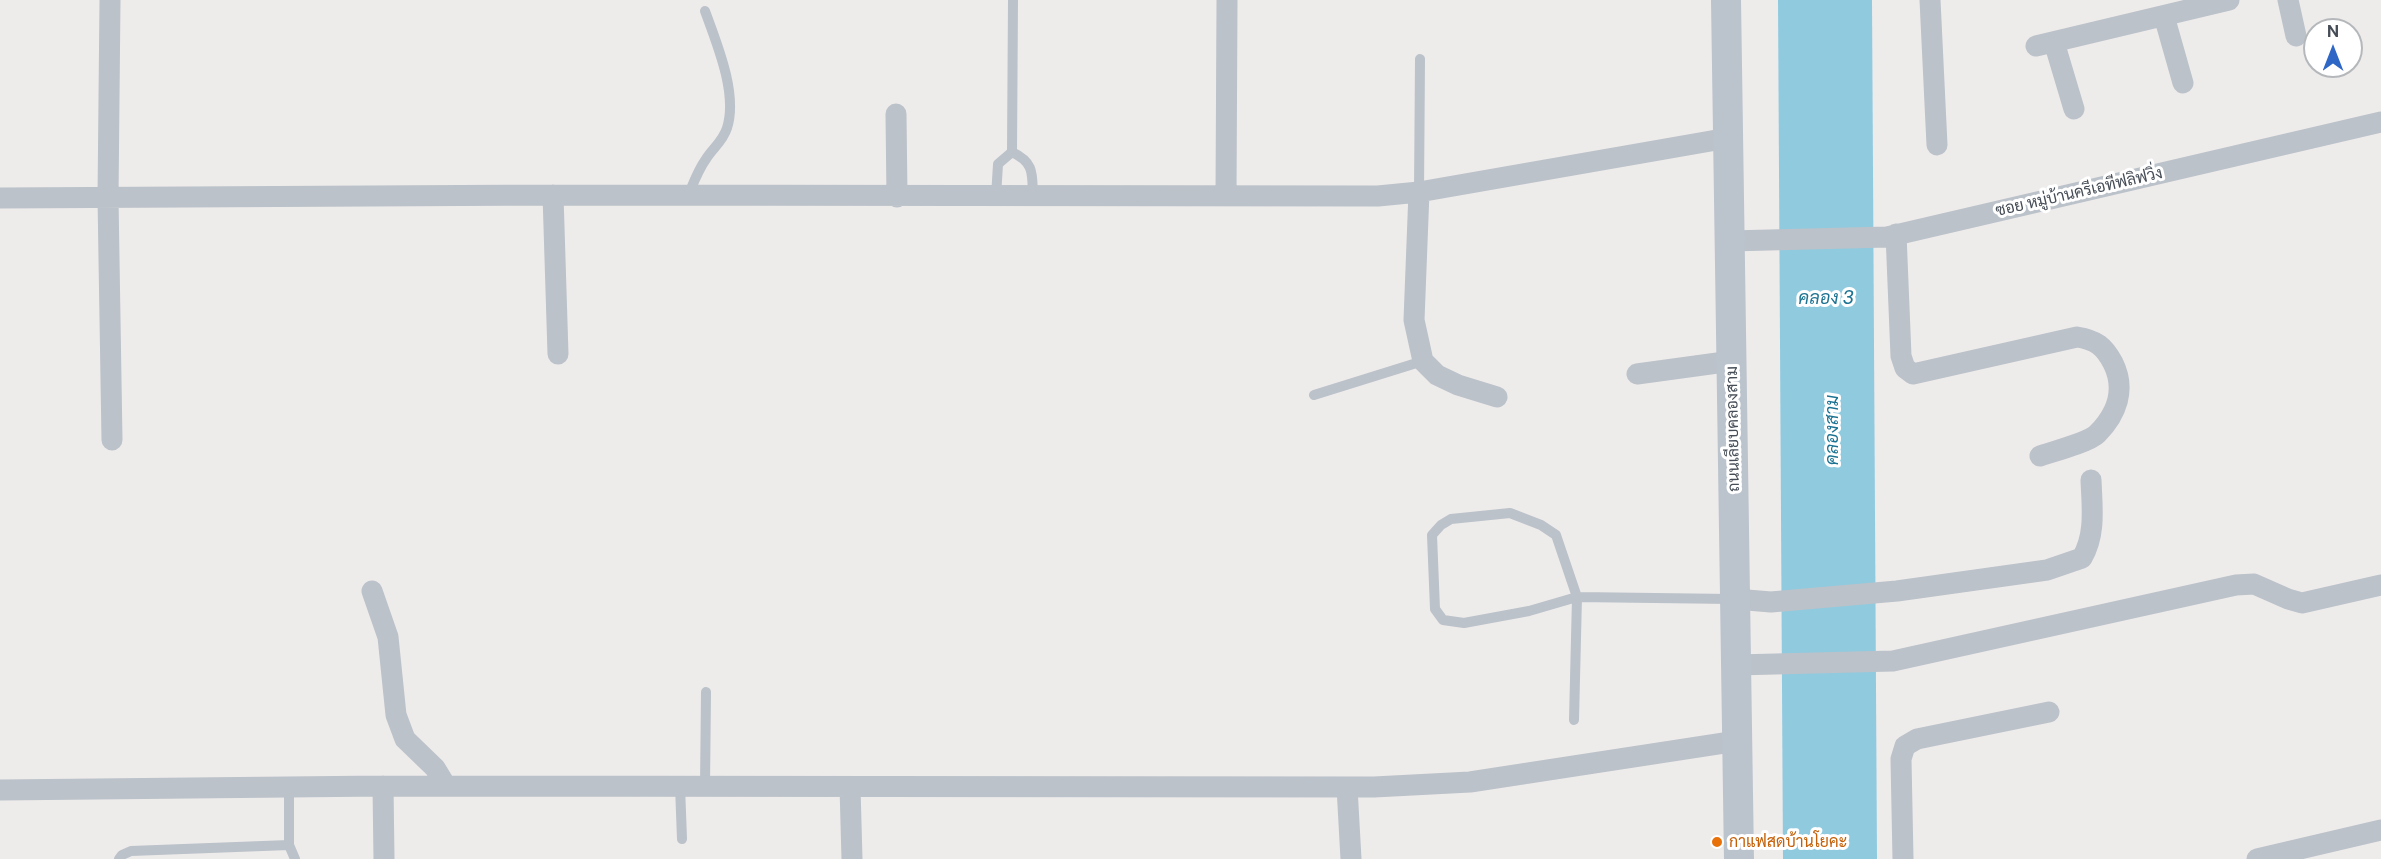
<!DOCTYPE html>
<html>
<head>
<meta charset="utf-8">
<style>
  body { margin:0 }
  #map { position:relative; width:2381px; height:859px; overflow:hidden; background:#eeebeb; font-family:"Public Sans",sans-serif }
  canvas { display:block }
  .north { position:absolute; left:2303px; top:18px; width:60px; height:60px; box-sizing:border-box; background:#fff; border:2px solid #b5b8bb; border-radius:50%; rotate:0deg; font-size:16px; font-weight:700; line-height:24px; text-align:center; color:#464d56 }
  .north::after { content:''; display:block; margin:auto; width:21px; height:27px; background:#2e67c5; clip-path:polygon(50% 0,100% 100%,50% 72%,0 100%) }
</style>
</head>
<body>
<div id="map">
<canvas width="2381" height="859"></canvas>
<div class="north">N</div>
</div>
<script>
const c = document.querySelector('canvas').getContext('2d');
c.lineJoin = 'round';
function fill(path, color) {
  c.fillStyle = color;
  c.fill(path, 'evenodd');
}
function trace(path, color, width, dash) {
  c.strokeStyle = color;
  c.lineWidth = width;
  c.lineCap = dash ? 'butt' : 'round';
  c.setLineDash(dash || []);
  c.stroke(path);
}
function write(font, color, halo, rows, align = 'center') {
  c.font = font + ' "Public Sans",Sarabun,sans-serif';
  c.lineWidth = 6;
  c.setLineDash([]);
  c.textBaseline = 'middle';
  c.strokeStyle = halo;
  c.fillStyle = color;
  for (const [text, x, y, turn = 0] of rows) {
    c.save();
    c.translate(x, y);
    c.rotate((+turn || 0) * Math.PI / 180);
    c.textAlign = isNaN(turn) ? turn : align;
    if (halo) c.strokeText(text, 0, 0);
    c.fillText(text, 0, 0);
    c.restore();
  }
}
const water = new Path2D(`
  M 1778,0 L 1872,0 L 1877,859 L 1783,859 Z`);
const service = new Path2D(`
  M 1012,152 L 1013,0
  M 1419,192 L 1420,59
  M 688,196 C 693,184 698,170 706,159 C 713,148 723,141 727,128 C 738,94 717,44 705,11
  M 996,197 L 998,164 L 1012,152 C 1035,163 1032,174 1033,197
  M 1314,395 L 1423,361
  M 1574,720 L 1577,597 L 1556,535 L 1541,525 L 1510,513 L 1451,519 L 1441,525 L 1432,535 L 1435,609 L 1443,620 L 1464,623 L 1529,611 L 1577,597 L 1732,599
  M 680,786 L 682,839
  M 705,786 L 706,692
  M 289,787 L 289,845
  M 119,859 L 122,855 L 131,851 L 289,845 L 295,859`);
const minor = new Path2D(`
  M 110,0 L 108,198 L 112,440
  M 1930,0 L 1937,145
  M 2288,0 L 2296,36
  M 2164,16 L 2183,83
  M 2054,42 L 2074,109
  M 2036,46 L 2229,0
  M 896,114 L 897,197
  M 1419,192 L 1414,320 L 1423,361 L 1437,375 L 1458,385 L 1497,397
  M 553,195 L 558,354
  M 1226,196 L 1227,0
  M 0,198 L 553,195 L 1378,196 L 1419,192 L 1728,138
  M 1896,234 L 1901,356 L 1905,368 L 1913,374 L 2077,337 C 2096,340 2104,346 2113,363 C 2126,389 2117,414 2097,434 C 2089,442 2052,452 2040,456
  M 1730,241 L 1887,237 L 2381,122
  M 1637,374 L 1732,361
  M 372,591 L 388,637 L 396,715 L 405,739 L 435,768 L 446,786
  M 1735,599 L 1771,602 L 1897,591 L 2047,570 L 2082,558 C 2096,534 2092,507 2091,480
  M 1736,665 L 1893,661 L 2236,585 L 2254,584 L 2288,599 L 2302,603 L 2381,585
  M 383,786 L 384,859
  M 850,787 L 852,859
  M 1347,787 L 1351,859
  M 0,790 L 383,786 L 1374,787 L 1470,782 L 1737,741
  M 1903,859 L 1901,759 L 1905,746 L 1917,739 L 2049,712
  M 2257,859 L 2381,830`);
const secondary = new Path2D(`
  M 1726,0 L 1739,859`);
const markers = [
  [1717,842,6,"#e8710a"]
];
const streetNames = [
  ["ซอย หมู่บ้านครีเอทีฟลิฟวิ่ง",2079,192,-13],
  ["ถนนเลียบคลองสาม",1733,429,-91]
];
const foodNames = [
  ["กาแฟสดบ้านโยคะ",1729,842]
];
const waterNames = [
  ["คลอง 3",1826,298],
  ["คลองสาม",1832,430,-90]
];
fill(water, '#90cadf');
trace(service, '#bbc2c9', 10);
trace(minor, '#bbc2c9', 21);
trace(secondary, '#bbc3cd', 30);
for (const [x, y, r, color] of markers) {
  const dot = new Path2D();
  dot.arc(x, y, r, 0, 2 * Math.PI);
  c.fillStyle = color;
  c.fill(dot);
  trace(dot, '#fff', 2);
}
write('16px', '#464d56', '#fff', streetNames);
write('16px', '#c56008', '#fff', foodNames, 'left');
write('italic 18px', '#1d7392', '#fff', waterNames);
</script>
</body>
</html>
